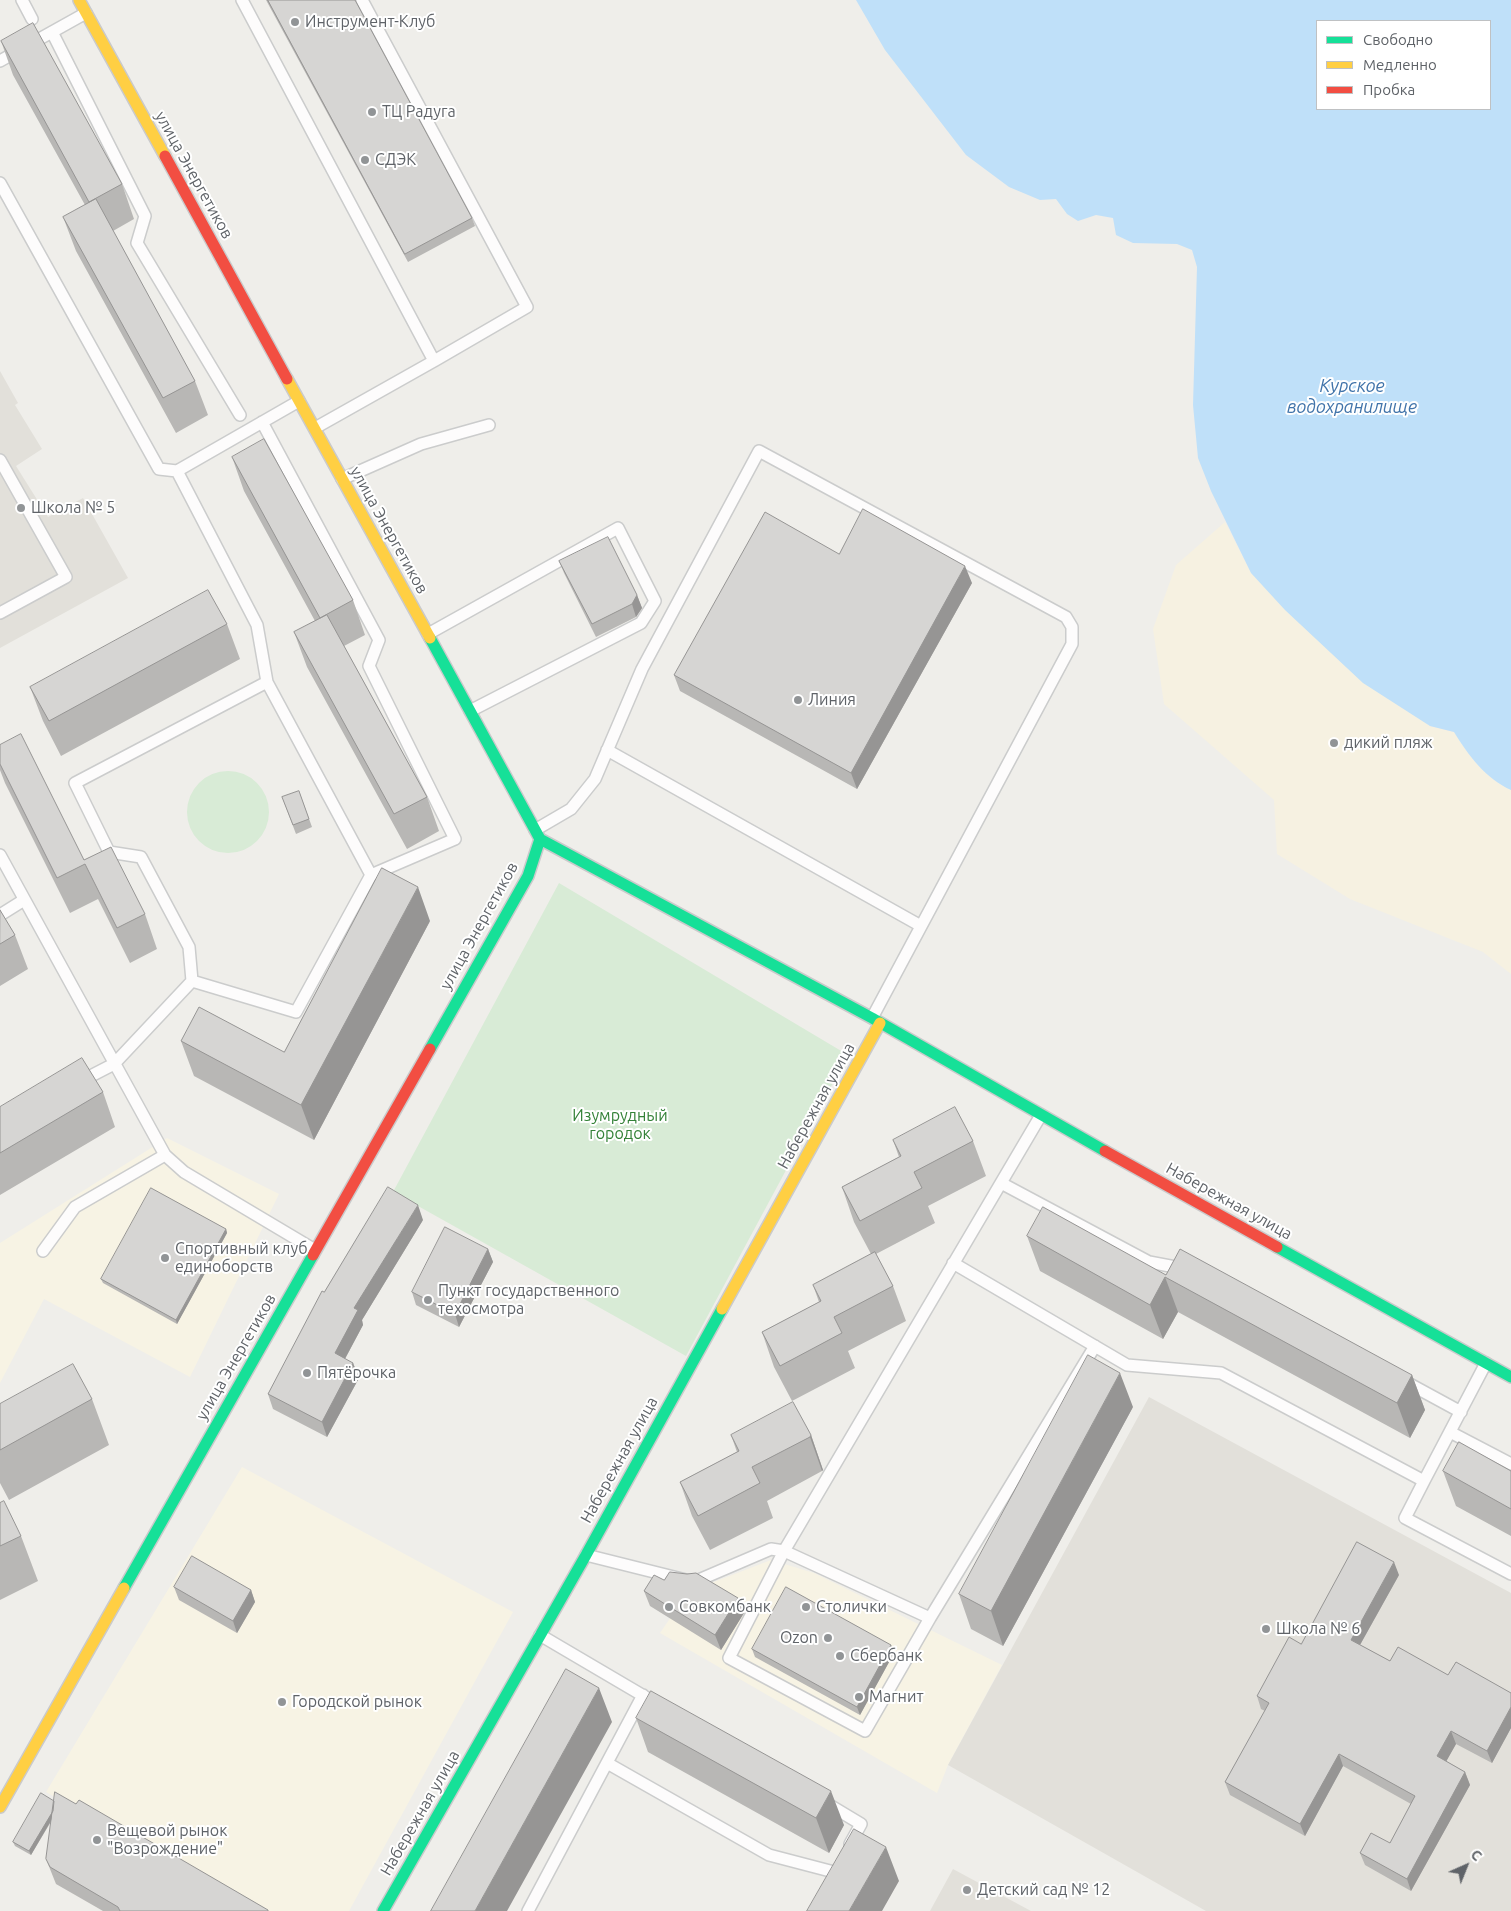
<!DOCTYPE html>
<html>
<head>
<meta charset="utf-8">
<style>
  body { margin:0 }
  #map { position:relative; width:1511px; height:1911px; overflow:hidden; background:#efeeea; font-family:Ubuntu,sans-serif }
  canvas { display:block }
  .legend { position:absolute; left:1316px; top:20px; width:175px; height:90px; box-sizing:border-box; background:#fff; border:1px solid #bfc1c3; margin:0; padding:6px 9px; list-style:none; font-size:15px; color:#5f6368 }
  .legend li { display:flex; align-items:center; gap:10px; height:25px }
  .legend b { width:25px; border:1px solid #bfc1c3 }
  .north { position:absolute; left:1441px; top:1841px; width:50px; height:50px; -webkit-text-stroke:4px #fff; paint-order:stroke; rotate:44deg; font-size:14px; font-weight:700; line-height:20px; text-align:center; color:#5f6368 }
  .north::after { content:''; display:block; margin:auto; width:18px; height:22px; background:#5f6368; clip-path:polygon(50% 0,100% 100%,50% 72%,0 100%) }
</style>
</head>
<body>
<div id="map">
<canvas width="1511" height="1911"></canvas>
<ul class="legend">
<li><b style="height:6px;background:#16e098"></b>Свободно</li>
<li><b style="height:6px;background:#ffcf43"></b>Медленно</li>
<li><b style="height:6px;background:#f24e42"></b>Пробка</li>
</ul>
<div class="north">С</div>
</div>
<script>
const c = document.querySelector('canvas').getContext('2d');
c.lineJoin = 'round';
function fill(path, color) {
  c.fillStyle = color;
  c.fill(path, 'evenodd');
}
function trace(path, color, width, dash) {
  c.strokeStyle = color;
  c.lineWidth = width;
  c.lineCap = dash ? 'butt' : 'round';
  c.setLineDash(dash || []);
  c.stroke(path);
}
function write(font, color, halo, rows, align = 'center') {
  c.font = font + ' Ubuntu,sans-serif';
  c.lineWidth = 4;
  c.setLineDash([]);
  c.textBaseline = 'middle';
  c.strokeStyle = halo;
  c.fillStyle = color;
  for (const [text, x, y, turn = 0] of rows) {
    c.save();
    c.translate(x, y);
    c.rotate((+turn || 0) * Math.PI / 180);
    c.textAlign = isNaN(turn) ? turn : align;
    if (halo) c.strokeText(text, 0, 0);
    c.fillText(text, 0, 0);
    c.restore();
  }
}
const commercial = new Path2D(`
  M 167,1138 L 279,1194 L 190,1377 L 44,1299 L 0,1383 L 0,1243 Z
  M 242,1467 L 513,1612 L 349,1911 L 254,1911 L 46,1792 Z
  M 771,1560 L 814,1573 L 1002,1665 L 948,1765 L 937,1793 L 660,1633 L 688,1592 Z`);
const education = new Path2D(`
  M 0,371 L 18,403 L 15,405 L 42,449 L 16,466 L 48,517 L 83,498 L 128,578 L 0,648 Z
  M 1149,1397 L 1511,1593 L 1511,1911 L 1206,1911 L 948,1765 Z
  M 953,1869 L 1031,1911 L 930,1911 Z`);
const green = new Path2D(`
  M187 812a41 41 0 1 1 82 0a41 41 0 1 1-82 0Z
  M 559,883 L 848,1055 L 686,1356 L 393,1192 Z`);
const sand = new Path2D(`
  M 1225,522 L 1251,573 L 1430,726 L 1454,732 C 1469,756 1485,778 1511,790 L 1511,974 L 1483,952 L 1350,899 L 1277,854 L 1274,800 L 1164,704 L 1153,629 L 1176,565 Z`);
const water = new Path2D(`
  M 856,0 L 1511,0 L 1511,790 C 1485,778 1469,756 1454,732 L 1430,726 L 1363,683 L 1285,610 L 1251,573 L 1211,491 L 1198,458 L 1193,405 L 1197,267 L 1192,250 L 1177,244 L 1133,243 L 1116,235 L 1113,218 L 1096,215 L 1078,221 L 1067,214 L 1056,199 L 1040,200 L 1009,187 L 966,155 L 885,50 ZM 1317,21 L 1490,21 L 1490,109 L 1317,109 Z`);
const lane = new Path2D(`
  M 22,0 L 32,19
  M 242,0 L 434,361 L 315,428
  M 362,0 L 527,307 L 434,361
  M 52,32 L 145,216 L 137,243 L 240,415
  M 0,61 L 86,13
  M 0,183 L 159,469 L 177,471
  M 262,422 L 379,640 L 369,666 L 455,839 L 371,875
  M 0,460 L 66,577 L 0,613
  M 342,479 L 421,444 L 489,425
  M 428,634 L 618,528 L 655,601 L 641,623 L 470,711
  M 607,750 L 921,926
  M 535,830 L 571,809 L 595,779 L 642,669 L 759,451 L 1066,617 L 1072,627 L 1072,644 L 872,1018
  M 0,855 L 165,1155 L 184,1172 L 315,1250
  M 0,915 L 24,900
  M 192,981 L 189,947 L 141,857 L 109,852 L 75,783 L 267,682
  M 83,1080 L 114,1064 L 192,981 L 296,1012 L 371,875 L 267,682 L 257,625 L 177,471 L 299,401
  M 1001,1183 L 1149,1262 L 1186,1269
  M 43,1251 L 75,1207 L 165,1155
  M 953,1263 L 1127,1365 L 1221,1373 L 1424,1481 L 1486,1363
  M 1404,1381 L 1461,1412
  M 1450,1432 L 1511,1464
  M 1424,1481 L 1405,1518 L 1511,1574
  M 784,1551 L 930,1618 L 865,1731 L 729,1658 Z
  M 586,1555 L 694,1582 L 771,1549 L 784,1551 L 1041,1115
  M 930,1618 L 1095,1346
  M 540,1635 L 659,1705
  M 607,1763 L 769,1855 L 834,1872
  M 826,1803 L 861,1824 L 850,1844
  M 528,1911 L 643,1695`);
const fast = new Path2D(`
  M 430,638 L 540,839 L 528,876 L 430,1049
  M 540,839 L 872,1018 L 1105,1151
  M 1277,1247 L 1511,1377
  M 124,1588 L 313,1255
  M 383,1911 L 586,1555 L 722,1309`);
const slow = new Path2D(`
  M 79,0 L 165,156
  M 287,379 L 430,638
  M 722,1309 L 880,1023
  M 0,1807 L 124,1588`);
const jam = new Path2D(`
  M 165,156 L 287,379
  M 1105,1151 L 1277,1247
  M 313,1255 L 430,1049`);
const wall = new Path2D(`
  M 266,0 L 355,0 L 472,218 L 475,226 L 408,262 Z
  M 1,41 L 122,184 L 134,219 L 113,231 L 195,381 L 208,415 L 176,433 L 76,251 L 63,217 L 85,205 L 13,75 Z
  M 232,457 L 353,600 L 365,635 L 344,646 L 427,797 L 439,831 L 407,849 L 307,667 L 294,632 L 315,621 L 244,491 Z
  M 839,554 L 972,583 L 857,789 L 680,691 L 674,675 Z
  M 559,561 L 637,595 L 642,608 L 636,617 L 596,637 L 564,573 Z
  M 227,624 L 240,659 L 61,756 L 43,721 L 30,687 Z
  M 0,764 L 84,860 L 145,914 L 157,949 L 130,963 L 98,899 L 70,913 L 5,783 L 0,770 Z
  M 299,791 L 312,827 L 296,834 L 282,797 Z
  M 0,910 L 15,935 L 28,969 L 0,986 Z
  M 430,921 L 314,1140 L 194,1076 L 181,1041 L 284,1052 Z
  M 103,1092 L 115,1127 L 0,1195 L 0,1107 Z
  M 893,1140 L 973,1141 L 986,1176 L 928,1206 L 935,1223 L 876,1254 L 893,1286 L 906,1321 L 848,1351 L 855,1368 L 792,1401 L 774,1367 L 762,1332 L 819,1302 L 813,1285 L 871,1254 L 854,1222 L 842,1187 L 899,1157 Z
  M 423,1220 L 362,1320 L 363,1325 L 345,1359 L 353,1363 L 359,1378 L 327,1437 L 273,1409 L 268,1394 L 324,1292 Z
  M 226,1229 L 227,1233 L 177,1324 L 103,1283 L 101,1279 Z
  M 1027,1236 L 1166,1275 L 1412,1375 L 1425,1410 L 1410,1438 L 1178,1312 L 1163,1339 L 1040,1271 Z
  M 488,1249 L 493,1262 L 459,1327 L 416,1305 L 412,1292 Z
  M 92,1399 L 109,1445 L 9,1500 L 0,1483 L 0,1404 Z
  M 1133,1407 L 1003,1646 L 971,1629 L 959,1594 Z
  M 731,1435 L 811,1435 L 823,1470 L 822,1471 L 767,1501 L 773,1518 L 710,1550 L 692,1516 L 680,1482 L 737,1452 Z
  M 1443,1471 L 1511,1471 L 1511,1536 L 1456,1506 Z
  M 0,1503 L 21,1536 L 38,1581 L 0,1600 Z
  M 1399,1575 L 1360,1645 L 1390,1661 L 1448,1675 L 1511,1693 L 1511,1728 L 1492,1763 L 1456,1744 L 1446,1761 L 1465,1772 L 1470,1785 L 1411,1891 L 1365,1865 L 1360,1853 L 1390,1843 L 1411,1804 L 1343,1766 L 1305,1836 L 1230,1795 L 1225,1782 L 1265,1711 L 1261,1709 L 1257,1696 L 1301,1644 Z
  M 664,1580 L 738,1598 L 744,1613 L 721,1650 L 650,1606 L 644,1591 Z
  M 174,1587 L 251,1590 L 255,1602 L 237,1633 L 179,1600 Z
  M 891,1645 L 894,1653 L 860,1715 L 755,1657 L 752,1649 Z
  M 636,1718 L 844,1825 L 829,1853 L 648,1752 Z
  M 54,1801 L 76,1804 L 268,1911 L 103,1911 L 56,1884 L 46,1859 L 52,1820 L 31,1855 L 15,1846 L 13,1842 Z`);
const shadedWall = new Path2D(`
  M 965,566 L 972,583 L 857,789 L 851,773 Z
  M 637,595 L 642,608 L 636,617 L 632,604 Z
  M 418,887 L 430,921 L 314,1140 L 301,1105 Z
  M 418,1205 L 423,1220 L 362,1320 L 363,1325 L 340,1368 L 335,1353 L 354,1308 Z
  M 226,1229 L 227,1233 L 177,1324 L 176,1320 Z
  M 488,1249 L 493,1262 L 459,1327 L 455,1314 Z
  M 1165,1277 L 1178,1312 L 1163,1339 L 1150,1305 Z
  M 353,1363 L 359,1378 L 327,1437 L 322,1422 Z
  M 1120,1373 L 1133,1407 L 1003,1646 L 991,1611 Z
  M 1412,1375 L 1425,1410 L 1410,1438 L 1397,1403 Z
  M 811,1435 L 823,1470 L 822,1471 L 810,1437 Z
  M 1394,1562 L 1399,1575 L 1356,1652 L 1351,1640 Z
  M 251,1590 L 255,1602 L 237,1633 L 233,1621 Z
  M 738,1598 L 744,1613 L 721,1650 L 715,1635 Z
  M 891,1645 L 894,1653 L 860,1715 L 857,1707 Z
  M 599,1688 L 612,1722 L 507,1911 L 475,1911 Z
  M 1511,1707 L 1511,1728 L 1492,1763 L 1487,1751 Z
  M 1451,1731 L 1456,1744 L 1442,1769 L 1437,1756 Z
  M 1339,1754 L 1343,1766 L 1305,1836 L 1300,1824 Z
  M 1465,1772 L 1470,1785 L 1411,1891 L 1407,1879 Z
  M 831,1791 L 844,1825 L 829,1853 L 816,1818 Z
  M 57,1803 L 59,1807 L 31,1855 L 29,1851 Z
  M 886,1847 L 899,1881 L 882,1911 L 849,1911 Z`);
const building = new Path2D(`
  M 268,0 L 355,0 L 472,218 L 405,254 Z
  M 33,23 L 122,184 L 89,202 L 1,41 Z
  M 96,199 L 195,381 L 163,398 L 63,217 Z
  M 264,439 L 353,600 L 320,618 L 232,457 Z
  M 863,509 L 965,566 L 851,773 L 674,675 L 765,512 L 839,554 Z
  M 608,537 L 637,595 L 632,604 L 592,624 L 559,561 Z
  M 208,590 L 227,624 L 49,721 L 30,687 Z
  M 327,615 L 427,797 L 394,814 L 294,632 Z
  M 21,734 L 84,860 L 111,847 L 145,914 L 117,928 L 85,864 L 57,878 L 0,764 L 0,745 Z
  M 299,791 L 309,819 L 293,825 L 282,797 Z
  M 382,868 L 418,887 L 301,1105 L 181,1041 L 199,1007 L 284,1052 Z
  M 0,910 L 15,935 L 0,944 Z
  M 82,1058 L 103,1092 L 0,1153 L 0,1107 Z
  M 955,1107 L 973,1141 L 914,1172 L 922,1188 L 860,1221 L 842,1187 L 901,1156 L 893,1140 Z
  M 388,1187 L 418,1205 L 354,1308 L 358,1310 L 335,1353 L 353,1363 L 322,1422 L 268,1394 L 322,1291 L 324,1292 Z
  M 151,1188 L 226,1229 L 176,1320 L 101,1279 Z
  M 1043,1207 L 1166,1275 L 1180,1249 L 1412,1375 L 1397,1403 L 1165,1277 L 1150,1305 L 1027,1236 Z
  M 445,1227 L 488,1249 L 455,1314 L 412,1292 Z
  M 875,1252 L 893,1286 L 834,1317 L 842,1333 L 780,1366 L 762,1332 L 821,1301 L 813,1285 Z
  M 1088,1355 L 1120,1373 L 991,1611 L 959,1594 Z
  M 73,1364 L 92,1399 L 0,1450 L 0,1404 Z
  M 793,1402 L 811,1435 L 810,1437 L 752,1467 L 760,1483 L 698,1516 L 680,1482 L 739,1451 L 731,1435 Z
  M 1459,1442 L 1511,1471 L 1511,1509 L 1443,1471 Z
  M 4,1501 L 21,1536 L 0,1546 L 0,1503 Z
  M 1357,1542 L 1394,1562 L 1351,1640 L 1390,1661 L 1398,1647 L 1448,1675 L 1456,1662 L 1511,1693 L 1511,1707 L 1487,1751 L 1451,1731 L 1437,1756 L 1465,1772 L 1407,1879 L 1360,1853 L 1371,1833 L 1390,1843 L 1415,1796 L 1339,1754 L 1300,1824 L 1225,1782 L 1269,1703 L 1257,1696 L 1289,1637 L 1301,1644 Z
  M 192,1556 L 251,1590 L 233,1621 L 174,1587 Z
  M 670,1572 L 687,1574 L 696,1573 L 738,1598 L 715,1635 L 644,1591 L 654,1575 L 664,1580 Z
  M 786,1587 L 891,1645 L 857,1707 L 752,1649 Z
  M 566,1669 L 599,1688 L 475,1911 L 431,1911 Z
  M 651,1691 L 831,1791 L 816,1818 L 636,1718 Z
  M 55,1792 L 76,1804 L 79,1800 L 268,1910 L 268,1911 L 120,1911 L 118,1907 L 50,1867 L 46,1859 Z
  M 41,1793 L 54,1801 L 53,1811 L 29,1851 L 13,1842 Z
  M 854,1829 L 886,1847 L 849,1911 L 807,1911 Z`);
const markers = [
  [295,22,5,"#919496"],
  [372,112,5,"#919496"],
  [365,160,5,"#919496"],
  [21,508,5,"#919496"],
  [798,700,5,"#919496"],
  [1334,743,5,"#919496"],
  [165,1258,5,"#919496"],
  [428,1300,5,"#919496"],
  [307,1373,5,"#919496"],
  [669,1607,5,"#919496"],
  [806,1607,5,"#919496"],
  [1266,1629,5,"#919496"],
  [828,1638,5,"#919496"],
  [840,1656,5,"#919496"],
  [859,1697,5,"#919496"],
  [282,1702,5,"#919496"],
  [97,1840,5,"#919496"],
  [967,1890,5,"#919496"]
];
const poiNames = [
  ["Инструмент-Клуб",305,22],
  ["ТЦ Радуга",382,112],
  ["СДЭК",375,160],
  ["Школа № 5",31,508],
  ["Линия",808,700],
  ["дикий пляж",1344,743],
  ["Спортивный клуб",175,1249],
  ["единоборств",175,1267],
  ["Пункт государственного",438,1291],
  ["техосмотра",438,1309],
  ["Пятёрочка",317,1373],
  ["Совкомбанк",679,1607],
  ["Столички",816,1607],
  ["Школа № 6",1276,1629],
  ["Ozon",818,1638,"right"],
  ["Сбербанк",850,1656],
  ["Магнит",869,1697],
  ["Городской рынок",292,1702],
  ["Вещевой рынок",107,1831],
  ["\"Возрождение\"",107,1849],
  ["Детский сад № 12",977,1890]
];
const streetNames = [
  ["улица Энергетиков",194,175,61],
  ["улица Энергетиков",389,530,61],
  ["улица Энергетиков",479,926,-61],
  ["Набережная улица",816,1106,-61],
  ["Набережная улица",1229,1201,29],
  ["улица Энергетиков",236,1357,-60],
  ["Набережная улица",619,1460,-61],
  ["Набережная улица",420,1813,-60]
];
const parkNames = [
  ["Изумрудный",620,1116],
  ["городок",620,1134]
];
const waterNames = [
  ["Курское",1352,386],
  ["водохранилище",1352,407]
];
fill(commercial, '#f7f3e4');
fill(education, '#e2e0da');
fill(green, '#d8ebd6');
fill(sand, '#f6f1e1');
fill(water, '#bfe0f9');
trace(lane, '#cbcccc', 14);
trace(fast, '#cacacb', 14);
trace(slow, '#cacacb', 14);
trace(jam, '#cacacb', 14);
trace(lane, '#fdfcfc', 11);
trace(fast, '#16e098', 11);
trace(slow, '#ffcf43', 11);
trace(jam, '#f24e42', 11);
fill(wall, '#b8b7b5');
fill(shadedWall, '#969594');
fill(building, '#d6d5d3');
trace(building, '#969594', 1);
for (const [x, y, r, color] of markers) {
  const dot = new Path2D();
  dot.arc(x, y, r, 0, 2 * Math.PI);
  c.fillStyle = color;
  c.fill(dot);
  trace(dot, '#fff', 2);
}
write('16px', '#5f6368', '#fff', poiNames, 'left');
write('16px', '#5f6368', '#fff', streetNames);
write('16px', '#348238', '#fff', parkNames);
write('italic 18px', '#4174aa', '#fff', waterNames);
</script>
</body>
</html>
